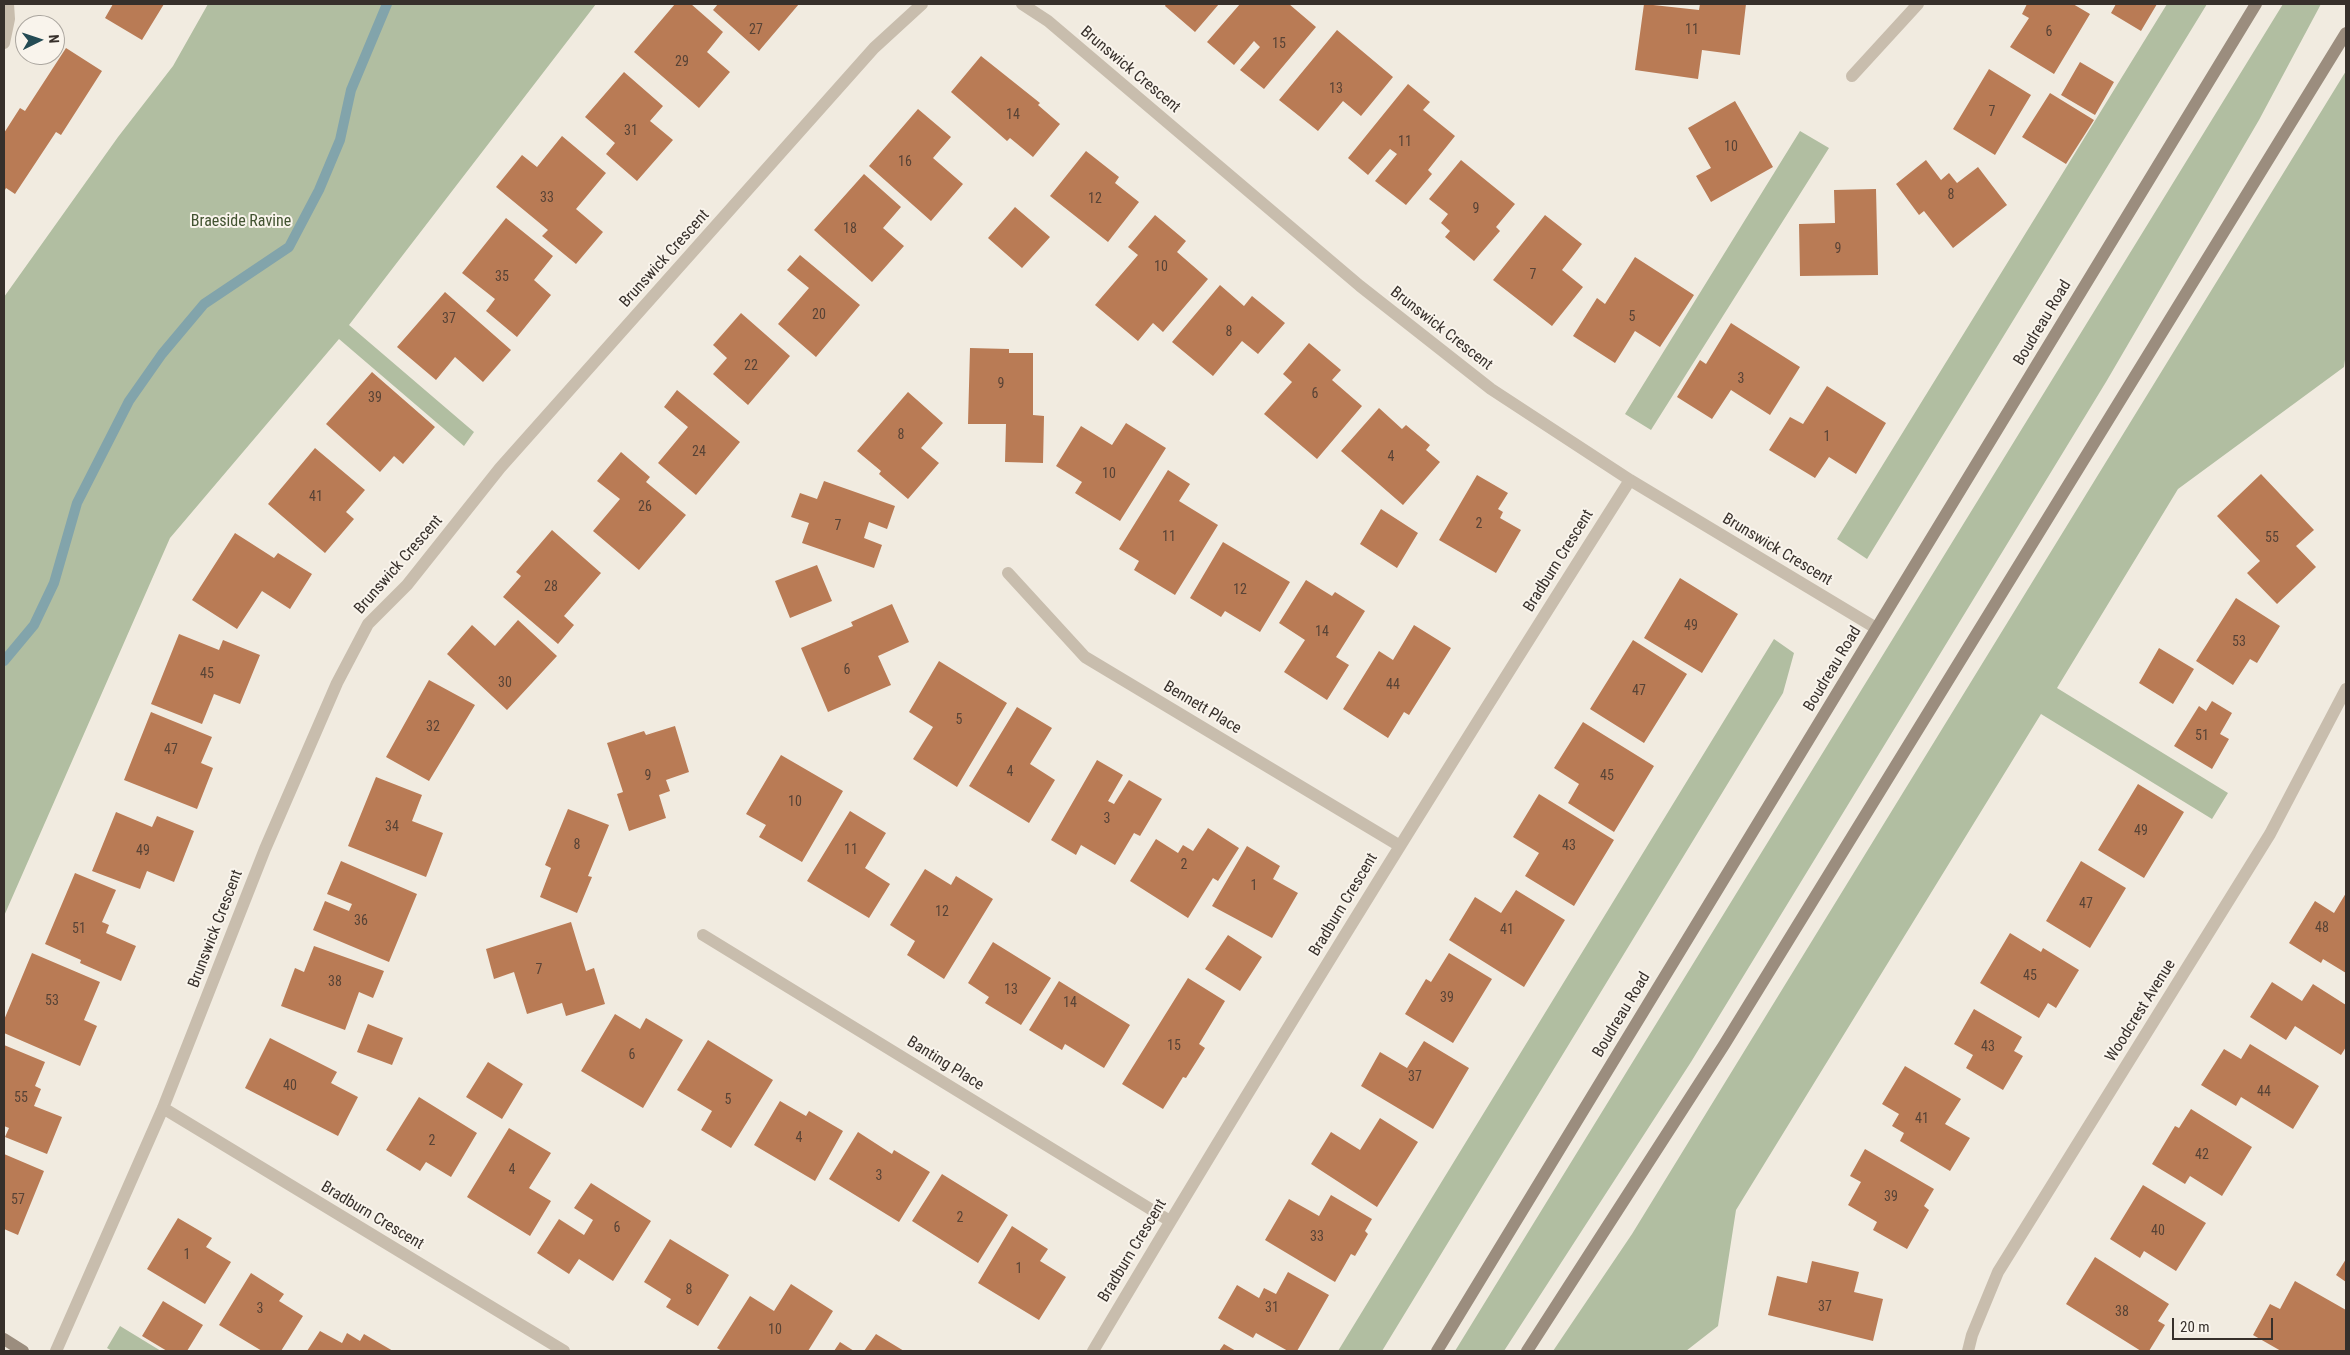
<!DOCTYPE html>
<html>
<head>
<meta charset="utf-8">
<style>
  body { margin:0 }
  #map { position:relative; width:2350px; height:1355px; overflow:hidden; background:#f1ebe0; font-family:"Roboto Condensed",sans-serif }
  canvas { display:block }
  .frame { position:absolute; inset:0; border:5px solid #37302b; pointer-events:none }
  .north { position:absolute; left:15px; top:15px; width:50px; height:50px; box-sizing:border-box; background:#f9f4ec; border:1px solid #aba69f; border-radius:50%; rotate:86deg; font-size:14px; font-weight:700; line-height:20px; text-align:center; color:#37302b }
  .north::after { content:''; display:block; margin:auto; width:18px; height:22px; background:#244b54; clip-path:polygon(50% 0,100% 100%,50% 72%,0 100%) }
  .scale { position:absolute; left:2172px; top:1318px; width:101px; height:22px; box-sizing:border-box; border:2px solid #37302b; border-top:0; padding-left:6px; font-size:15px; line-height:18px; white-space:nowrap; color:#37302b; -webkit-text-stroke:4px #f9f4ec; paint-order:stroke }
</style>
</head>
<body>
<div id="map">
<canvas width="2350" height="1355"></canvas>
<div class="frame"></div>
<div class="north">N</div>
<div class="scale">20 m</div>
</div>
<script>
const c = document.querySelector('canvas').getContext('2d');
c.lineJoin = 'round';
function fill(path, color) {
  c.fillStyle = color;
  c.fill(path, 'evenodd');
}
function trace(path, color, width, dash) {
  c.strokeStyle = color;
  c.lineWidth = width;
  c.lineCap = dash ? 'butt' : 'round';
  c.setLineDash(dash || []);
  c.stroke(path);
}
function write(font, color, halo, rows, align = 'center') {
  c.font = font + ' "Roboto Condensed",sans-serif';
  c.lineWidth = 4;
  c.setLineDash([]);
  c.textBaseline = 'middle';
  c.strokeStyle = halo;
  c.fillStyle = color;
  for (const [text, x, y, turn = 0] of rows) {
    c.save();
    c.translate(x, y);
    c.rotate((+turn || 0) * Math.PI / 180);
    c.textAlign = isNaN(turn) ? turn : align;
    if (halo) c.strokeText(text, 0, 0);
    c.fillText(text, 0, 0);
    c.restore();
  }
}
const green = new Path2D(`
  M 208,4 L 596,4 L 349,325 L 474,432 L 464,446 L 339,339 L 170,538 L 4,916 L 4,297 L 118,137 L 173,66 Z
  M 2167,4 L 2207,4 L 1867,559 L 1837,539 Z
  M 2283,4 L 2321,4 L 2259,120 L 2106,382 L 1691,1062 L 1504,1351 L 1455,1351 Z
  M 2346,71 L 2346,352 L 2344,367 L 2178,489 L 2057,688 L 2228,793 L 2212,819 L 2041,714 L 1736,1210 L 1718,1326 L 1686,1351 L 1553,1351 L 1632,1234 Z
  M 1800,131 L 1829,148 L 1651,430 L 1625,414 Z
  M 1774,639 L 1794,653 L 1783,693 L 1382,1351 L 1338,1351 Z
  M 120,1326 L 161,1351 L 112,1351 L 107,1348 Z`);
const stream = new Path2D(`
  M 4,661 L 34,625 L 54,583 L 77,503 L 129,401 L 162,354 L 204,304 L 289,247 L 319,190 L 340,140 L 351,90 L 387,4`);
const building = new Path2D(`
  M 113,4 L 164,4 L 142,40 L 105,18 Z
  M 675,4 L 691,4 L 723,32 L 707,52 L 730,72 L 699,108 L 634,52 Z
  M 718,4 L 799,4 L 759,51 L 713,10 Z
  M 1166,4 L 1219,4 L 1195,32 L 1165,6 Z
  M 1240,4 L 1289,4 L 1316,27 L 1264,89 L 1240,70 L 1260,47 L 1254,41 L 1234,65 L 1207,42 Z
  M 1644,4 L 1699,10 L 1700,4 L 1746,4 L 1740,55 L 1702,50 L 1698,79 L 1635,70 Z
  M 2027,4 L 2073,4 L 2090,14 L 2054,74 L 2010,47 L 2029,18 L 2022,14 Z
  M 2116,4 L 2157,4 L 2141,31 L 2111,13 Z
  M 1337,30 L 1393,77 L 1361,116 L 1343,101 L 1318,131 L 1279,100 Z
  M 66,48 L 102,71 L 61,135 L 56,132 L 15,194 L 6,188 L 4,192 L 4,133 L 20,108 L 25,111 Z
  M 981,56 L 1040,103 L 1038,105 L 1060,124 L 1033,157 L 1010,138 L 1007,141 L 951,92 Z
  M 2080,62 L 2114,82 L 2095,115 L 2061,95 Z
  M 1989,69 L 2031,95 L 1995,155 L 1953,129 Z
  M 624,72 L 663,106 L 650,121 L 673,140 L 637,181 L 606,154 L 615,143 L 585,117 Z
  M 1408,84 L 1430,102 L 1423,110 L 1455,136 L 1428,170 L 1432,174 L 1406,205 L 1375,181 L 1397,154 L 1390,149 L 1368,175 L 1348,158 Z
  M 2050,93 L 2094,120 L 2066,164 L 2022,137 Z
  M 1735,101 L 1773,167 L 1711,202 L 1696,176 L 1711,168 L 1688,128 Z
  M 918,109 L 951,137 L 933,158 L 963,184 L 931,221 L 869,166 Z
  M 562,136 L 606,173 L 576,209 L 603,232 L 576,264 L 542,236 L 548,230 L 496,187 L 522,155 L 537,167 Z
  M 1086,151 L 1119,177 L 1115,183 L 1139,202 L 1108,242 L 1050,196 Z
  M 1461,160 L 1515,204 L 1496,227 L 1500,231 L 1474,261 L 1445,237 L 1450,231 L 1441,223 L 1448,214 L 1429,199 Z
  M 1926,160 L 1941,180 L 1949,173 L 1957,183 L 1978,167 L 2007,205 L 1953,248 L 1924,211 L 1919,215 L 1896,184 Z
  M 864,174 L 901,207 L 883,228 L 904,246 L 872,282 L 814,230 Z
  M 1876,189 L 1878,275 L 1800,276 L 1799,224 L 1835,223 L 1834,190 Z
  M 1015,207 L 1050,237 L 1022,268 L 988,238 Z
  M 1155,215 L 1186,241 L 1177,252 L 1208,279 L 1163,332 L 1153,323 L 1138,341 L 1095,305 L 1138,255 L 1128,247 Z
  M 1545,215 L 1582,244 L 1562,270 L 1583,287 L 1552,326 L 1493,280 Z
  M 506,218 L 553,256 L 534,280 L 551,295 L 517,337 L 486,311 L 495,299 L 462,273 Z
  M 800,255 L 860,305 L 816,357 L 778,324 L 809,288 L 787,270 Z
  M 1635,257 L 1694,295 L 1660,347 L 1635,331 L 1615,363 L 1573,336 L 1597,298 L 1605,304 Z
  M 1220,285 L 1244,306 L 1252,296 L 1285,323 L 1258,354 L 1242,341 L 1213,376 L 1172,342 Z
  M 445,292 L 511,350 L 483,382 L 455,357 L 436,380 L 397,347 Z
  M 741,313 L 790,356 L 748,405 L 713,374 L 727,358 L 713,345 Z
  M 1731,323 L 1800,367 L 1770,415 L 1731,390 L 1712,419 L 1677,397 L 1700,360 L 1706,364 Z
  M 1309,343 L 1341,370 L 1332,380 L 1362,406 L 1317,459 L 1264,414 L 1292,382 L 1283,374 Z
  M 970,348 L 1009,349 L 1009,353 L 1033,353 L 1033,415 L 1044,416 L 1043,463 L 1005,462 L 1006,424 L 968,424 Z
  M 372,372 L 435,427 L 403,464 L 394,456 L 380,472 L 326,424 Z
  M 1827,386 L 1886,423 L 1856,474 L 1829,457 L 1815,478 L 1769,450 L 1790,417 L 1803,424 Z
  M 677,390 L 740,442 L 696,495 L 658,463 L 688,427 L 664,407 Z
  M 908,392 L 943,423 L 921,448 L 939,463 L 908,499 L 879,474 L 881,471 L 857,451 Z
  M 1379,408 L 1402,429 L 1406,425 L 1430,445 L 1426,450 L 1440,462 L 1403,505 L 1341,451 Z
  M 1126,423 L 1166,448 L 1120,521 L 1075,493 L 1082,482 L 1056,466 L 1081,426 L 1112,445 Z
  M 315,448 L 365,490 L 346,512 L 354,519 L 325,553 L 268,504 Z
  M 621,452 L 650,477 L 646,482 L 686,515 L 639,570 L 593,531 L 620,499 L 597,481 Z
  M 1168,470 L 1190,484 L 1179,501 L 1218,525 L 1175,595 L 1134,570 L 1139,561 L 1119,549 Z
  M 2261,474 L 2314,530 L 2296,546 L 2316,567 L 2277,604 L 2247,573 L 2260,561 L 2217,516 Z
  M 1477,475 L 1508,493 L 1498,509 L 1503,512 L 1500,518 L 1521,530 L 1496,573 L 1439,540 Z
  M 824,481 L 895,506 L 887,529 L 869,522 L 864,538 L 882,545 L 874,568 L 802,543 L 809,523 L 791,517 L 800,493 L 817,499 Z
  M 1381,509 L 1418,533 L 1397,568 L 1360,544 Z
  M 552,530 L 601,573 L 564,616 L 574,625 L 558,644 L 503,597 L 521,576 L 516,572 Z
  M 235,533 L 274,558 L 278,553 L 312,574 L 290,609 L 262,591 L 237,629 L 192,600 Z
  M 1223,542 L 1290,582 L 1260,632 L 1225,611 L 1221,617 L 1190,598 Z
  M 817,565 L 832,601 L 790,618 L 775,581 Z
  M 1680,578 L 1738,614 L 1702,673 L 1644,638 Z
  M 1306,580 L 1332,596 L 1335,592 L 1365,611 L 1336,657 L 1349,665 L 1327,700 L 1284,672 L 1305,640 L 1279,623 Z
  M 2236,598 L 2280,626 L 2257,663 L 2250,659 L 2233,685 L 2196,661 Z
  M 892,604 L 909,642 L 878,656 L 891,685 L 828,712 L 801,648 L 853,626 L 851,622 Z
  M 518,620 L 557,656 L 507,710 L 447,654 L 472,625 L 495,646 Z
  M 1414,625 L 1451,648 L 1409,715 L 1404,712 L 1388,738 L 1343,709 L 1379,651 L 1393,660 Z
  M 179,634 L 219,650 L 223,640 L 260,655 L 240,704 L 214,694 L 202,724 L 151,704 Z
  M 1633,640 L 1687,674 L 1644,743 L 1590,709 Z
  M 2159,648 L 2194,669 L 2173,704 L 2139,683 Z
  M 939,661 L 1007,703 L 957,787 L 913,759 L 933,727 L 909,712 Z
  M 429,680 L 475,705 L 429,781 L 386,757 Z
  M 2212,701 L 2232,713 L 2220,734 L 2229,739 L 2212,769 L 2174,746 L 2199,706 L 2206,711 Z
  M 1017,707 L 1052,728 L 1030,764 L 1055,780 L 1029,823 L 969,786 Z
  M 151,712 L 212,737 L 201,763 L 213,768 L 197,809 L 124,780 Z
  M 1583,722 L 1654,766 L 1614,832 L 1568,803 L 1579,784 L 1554,768 Z
  M 675,726 L 689,772 L 666,780 L 670,791 L 659,795 L 666,818 L 629,831 L 617,794 L 623,792 L 607,743 L 644,731 L 646,735 Z
  M 781,755 L 843,791 L 802,862 L 759,837 L 766,825 L 746,814 Z
  M 1097,760 L 1123,775 L 1108,801 L 1114,804 L 1129,780 L 1162,799 L 1140,836 L 1134,833 L 1115,865 L 1081,845 L 1076,855 L 1051,840 Z
  M 376,777 L 422,795 L 412,821 L 443,833 L 426,877 L 348,846 Z
  M 2138,784 L 2184,812 L 2144,878 L 2098,850 Z
  M 1539,794 L 1614,840 L 1574,906 L 1525,876 L 1539,853 L 1513,837 Z
  M 568,809 L 609,825 L 588,876 L 592,877 L 577,913 L 540,897 L 551,868 L 545,865 Z
  M 850,811 L 886,833 L 865,868 L 890,884 L 869,918 L 807,881 Z
  M 116,812 L 152,827 L 157,816 L 194,831 L 174,882 L 147,871 L 140,889 L 92,871 Z
  M 1208,828 L 1239,848 L 1218,881 L 1213,878 L 1188,918 L 1130,881 L 1156,839 L 1178,853 L 1183,845 L 1193,851 Z
  M 1247,846 L 1280,866 L 1273,879 L 1298,893 L 1272,938 L 1212,906 Z
  M 341,861 L 417,894 L 389,962 L 313,930 L 325,901 L 349,911 L 352,904 L 327,894 Z
  M 2081,861 L 2126,888 L 2090,948 L 2046,921 Z
  M 925,869 L 951,885 L 956,876 L 993,899 L 944,979 L 907,955 L 915,941 L 890,925 Z
  M 75,873 L 116,890 L 102,922 L 109,925 L 106,933 L 136,946 L 121,981 L 80,963 L 81,960 L 45,944 Z
  M 1516,890 L 1565,920 L 1524,987 L 1449,940 L 1475,897 L 1501,913 Z
  M 2346,893 L 2346,973 L 2323,959 L 2321,963 L 2289,943 L 2315,901 L 2334,913 Z
  M 571,922 L 586,971 L 594,968 L 605,1004 L 566,1016 L 562,1003 L 527,1014 L 514,972 L 494,979 L 486,949 Z
  M 2010,933 L 2041,952 L 2043,948 L 2079,970 L 2056,1008 L 2048,1003 L 2039,1018 L 1980,983 Z
  M 1228,935 L 1262,957 L 1240,991 L 1205,969 Z
  M 993,942 L 1051,978 L 1021,1025 L 985,1003 L 989,997 L 968,983 Z
  M 314,946 L 384,971 L 373,998 L 359,992 L 345,1030 L 281,1006 L 295,968 L 304,972 Z
  M 32,953 L 100,982 L 84,1020 L 97,1026 L 80,1066 L 4,1033 L 4,1020 Z
  M 1449,953 L 1492,979 L 1453,1043 L 1405,1014 L 1426,979 L 1431,982 Z
  M 1188,978 L 1225,1001 L 1199,1044 L 1205,1048 L 1186,1078 L 1183,1077 L 1163,1109 L 1122,1084 Z
  M 1059,981 L 1130,1025 L 1104,1068 L 1065,1044 L 1062,1050 L 1029,1030 Z
  M 2272,982 L 2302,1001 L 2313,984 L 2346,1005 L 2346,1047 L 2341,1055 L 2295,1026 L 2286,1040 L 2250,1017 Z
  M 1974,1009 L 2022,1037 L 2014,1051 L 2023,1056 L 2003,1090 L 1966,1068 L 1973,1055 L 1954,1044 Z
  M 615,1014 L 640,1029 L 646,1018 L 683,1040 L 643,1108 L 581,1071 Z
  M 368,1024 L 403,1038 L 392,1065 L 357,1052 Z
  M 270,1038 L 337,1072 L 331,1083 L 358,1097 L 338,1136 L 245,1088 Z
  M 708,1040 L 773,1080 L 731,1148 L 701,1130 L 712,1111 L 677,1090 Z
  M 1424,1041 L 1469,1068 L 1433,1129 L 1361,1086 L 1380,1052 L 1407,1068 Z
  M 2250,1044 L 2319,1086 L 2293,1129 L 2241,1097 L 2236,1106 L 2201,1085 L 2224,1049 L 2241,1059 Z
  M 4,1045 L 45,1062 L 35,1086 L 41,1089 L 34,1106 L 62,1117 L 47,1154 L 5,1137 L 9,1128 L 4,1126 Z
  M 488,1062 L 523,1084 L 502,1119 L 466,1097 Z
  M 1905,1066 L 1961,1099 L 1945,1124 L 1970,1138 L 1950,1171 L 1900,1141 L 1904,1133 L 1892,1126 L 1899,1114 L 1882,1104 Z
  M 419,1097 L 477,1133 L 451,1177 L 426,1162 L 420,1171 L 386,1150 Z
  M 780,1101 L 806,1116 L 809,1111 L 843,1131 L 815,1181 L 754,1145 Z
  M 2191,1109 L 2252,1147 L 2222,1196 L 2190,1176 L 2185,1184 L 2152,1164 L 2175,1126 L 2179,1128 Z
  M 1380,1118 L 1418,1142 L 1377,1207 L 1311,1164 L 1331,1132 L 1360,1150 Z
  M 509,1128 L 551,1153 L 529,1188 L 551,1201 L 530,1236 L 467,1197 Z
  M 858,1132 L 892,1154 L 894,1150 L 930,1172 L 899,1222 L 829,1179 Z
  M 1865,1149 L 1934,1189 L 1924,1206 L 1929,1210 L 1907,1249 L 1873,1230 L 1877,1222 L 1848,1205 L 1861,1182 L 1850,1176 Z
  M 4,1154 L 44,1171 L 18,1235 L 4,1229 Z
  M 942,1174 L 1008,1215 L 978,1263 L 912,1221 Z
  M 591,1183 L 651,1221 L 613,1281 L 579,1259 L 569,1274 L 537,1253 L 559,1219 L 584,1235 L 593,1220 L 574,1208 Z
  M 2143,1185 L 2206,1223 L 2176,1271 L 2144,1251 L 2140,1258 L 2110,1239 Z
  M 1331,1195 L 1372,1219 L 1365,1231 L 1368,1234 L 1355,1256 L 1351,1254 L 1335,1282 L 1265,1240 L 1289,1199 L 1319,1216 Z
  M 178,1218 L 212,1238 L 206,1247 L 231,1262 L 205,1304 L 147,1269 Z
  M 1012,1226 L 1048,1249 L 1040,1261 L 1066,1277 L 1039,1320 L 978,1283 Z
  M 670,1239 L 729,1275 L 698,1326 L 666,1307 L 671,1299 L 644,1282 Z
  M 2095,1257 L 2169,1304 L 2158,1321 L 2165,1325 L 2149,1351 L 2141,1351 L 2066,1304 Z
  M 2346,1259 L 2346,1282 L 2336,1275 Z
  M 1812,1261 L 1859,1272 L 1854,1292 L 1883,1299 L 1873,1341 L 1768,1315 L 1777,1276 L 1807,1283 Z
  M 1288,1272 L 1329,1295 L 1297,1351 L 1288,1351 L 1256,1333 L 1253,1338 L 1218,1318 L 1237,1285 L 1259,1298 L 1264,1288 L 1276,1294 Z
  M 251,1273 L 284,1294 L 279,1301 L 303,1316 L 281,1351 L 262,1351 L 219,1325 Z
  M 2295,1281 L 2346,1310 L 2346,1351 L 2281,1351 L 2253,1335 L 2270,1304 L 2280,1309 Z
  M 791,1284 L 833,1311 L 808,1351 L 722,1351 L 717,1348 L 750,1296 L 774,1311 Z
  M 163,1301 L 203,1325 L 187,1351 L 167,1351 L 142,1336 Z
  M 320,1331 L 342,1343 L 347,1333 L 360,1341 L 364,1334 L 393,1351 L 307,1351 Z
  M 876,1334 L 904,1351 L 864,1351 Z
  M 840,1342 L 854,1351 L 834,1351 Z
  M 1224,1344 L 1236,1351 L 1219,1351 Z`);
const street = new Path2D(`
  M 1022,4 L 1048,21 L 1360,286 L 1491,389 L 1630,480 L 1876,628
  M 4,43 L 9,19 L 8,4
  M 1852,76 L 1918,4
  M 1008,573 L 1085,657 L 1400,846
  M 703,935 L 1170,1221
  M 163,1108 L 564,1351
  M 56,1351 L 163,1108 L 265,849 L 337,683 L 368,624 L 407,585 L 500,468 L 874,48 L 922,4
  M 1093,1351 C 1267,1058 1447,768 1630,480
  M 1968,1351 L 1972,1335 L 1998,1272 L 2270,834 L 2346,689`);
const secondary = new Path2D(`
  M 4,1339 L 23,1351
  M 1437,1351 L 2256,4
  M 1527,1351 L 1724,1045 L 2346,33`);
const numberNames = [
  ["27",756,30],
  ["11",1692,30],
  ["6",2049,32],
  ["15",1279,44],
  ["29",682,62],
  ["13",1336,89],
  ["7",1992,112],
  ["14",1013,115],
  ["31",631,131],
  ["11",1405,142],
  ["10",1731,147],
  ["16",905,162],
  ["8",1951,195],
  ["33",547,198],
  ["12",1095,199],
  ["9",1476,209],
  ["18",850,229],
  ["9",1838,249],
  ["10",1161,267],
  ["7",1533,275],
  ["35",502,277],
  ["20",819,315],
  ["5",1632,317],
  ["37",449,319],
  ["8",1229,332],
  ["22",751,366],
  ["3",1741,379],
  ["9",1001,384],
  ["6",1315,394],
  ["39",375,398],
  ["8",901,435],
  ["1",1827,437],
  ["24",699,452],
  ["4",1391,457],
  ["10",1109,474],
  ["41",316,497],
  ["26",645,507],
  ["2",1479,524],
  ["7",838,526],
  ["11",1169,537],
  ["55",2272,538],
  ["28",551,587],
  ["12",1240,590],
  ["49",1691,626],
  ["14",1322,632],
  ["53",2239,642],
  ["6",847,670],
  ["45",207,674],
  ["30",505,683],
  ["44",1393,685],
  ["47",1639,691],
  ["5",959,720],
  ["32",433,727],
  ["51",2202,736],
  ["47",171,750],
  ["4",1010,772],
  ["9",648,776],
  ["45",1607,776],
  ["10",795,802],
  ["3",1107,819],
  ["34",392,827],
  ["49",2141,831],
  ["8",577,845],
  ["43",1569,846],
  ["11",851,850],
  ["49",143,851],
  ["2",1184,865],
  ["1",1254,886],
  ["47",2086,904],
  ["12",942,912],
  ["36",361,921],
  ["48",2322,928],
  ["51",79,929],
  ["41",1507,930],
  ["7",539,970],
  ["45",2030,976],
  ["38",335,982],
  ["13",1011,990],
  ["39",1447,998],
  ["53",52,1001],
  ["14",1070,1003],
  ["15",1174,1046],
  ["43",1988,1047],
  ["6",632,1055],
  ["37",1415,1077],
  ["40",290,1086],
  ["44",2264,1092],
  ["55",21,1098],
  ["5",728,1100],
  ["41",1922,1119],
  ["4",799,1138],
  ["2",432,1141],
  ["42",2202,1155],
  ["4",512,1170],
  ["3",879,1176],
  ["39",1891,1197],
  ["57",18,1200],
  ["2",960,1218],
  ["6",617,1228],
  ["40",2158,1231],
  ["33",1317,1237],
  ["1",187,1255],
  ["1",1019,1269],
  ["8",689,1290],
  ["37",1825,1307],
  ["31",1272,1308],
  ["3",260,1309],
  ["38",2122,1312],
  ["10",775,1330]
];
const streetNames = [
  ["Brunswick Crescent",1130,70,40],
  ["Brunswick Crescent",665,259,-48],
  ["Boudreau Road",2043,323,-59],
  ["Brunswick Crescent",1441,329,38],
  ["Brunswick Crescent",1777,550,31],
  ["Bradburn Crescent",1559,561,-58],
  ["Brunswick Crescent",399,565,-49],
  ["Boudreau Road",1833,669,-59],
  ["Bennett Place",1202,708,31],
  ["Bradburn Crescent",1344,905,-59],
  ["Brunswick Crescent",216,929,-69],
  ["Woodcrest Avenue",2141,1011,-58],
  ["Boudreau Road",1622,1015,-59],
  ["Banting Place",945,1064,32],
  ["Bradburn Crescent",372,1216,31],
  ["Bradburn Crescent",1133,1251,-59]
];
const parkNames = [
  ["Braeside Ravine",241,222]
];
fill(green, '#b1bea1');
trace(stream, '#82a4ab', 10);
fill(building, '#b97b55');
trace(street, '#c8bdad', 12);
trace(secondary, '#9b8d7e', 12);
write('14px', '#584336', null, numberNames);
write('16px', '#37302b', '#f9f4ec', streetNames);
write('16px', '#425331', '#f9f4ec', parkNames);
</script>
</body>
</html>
